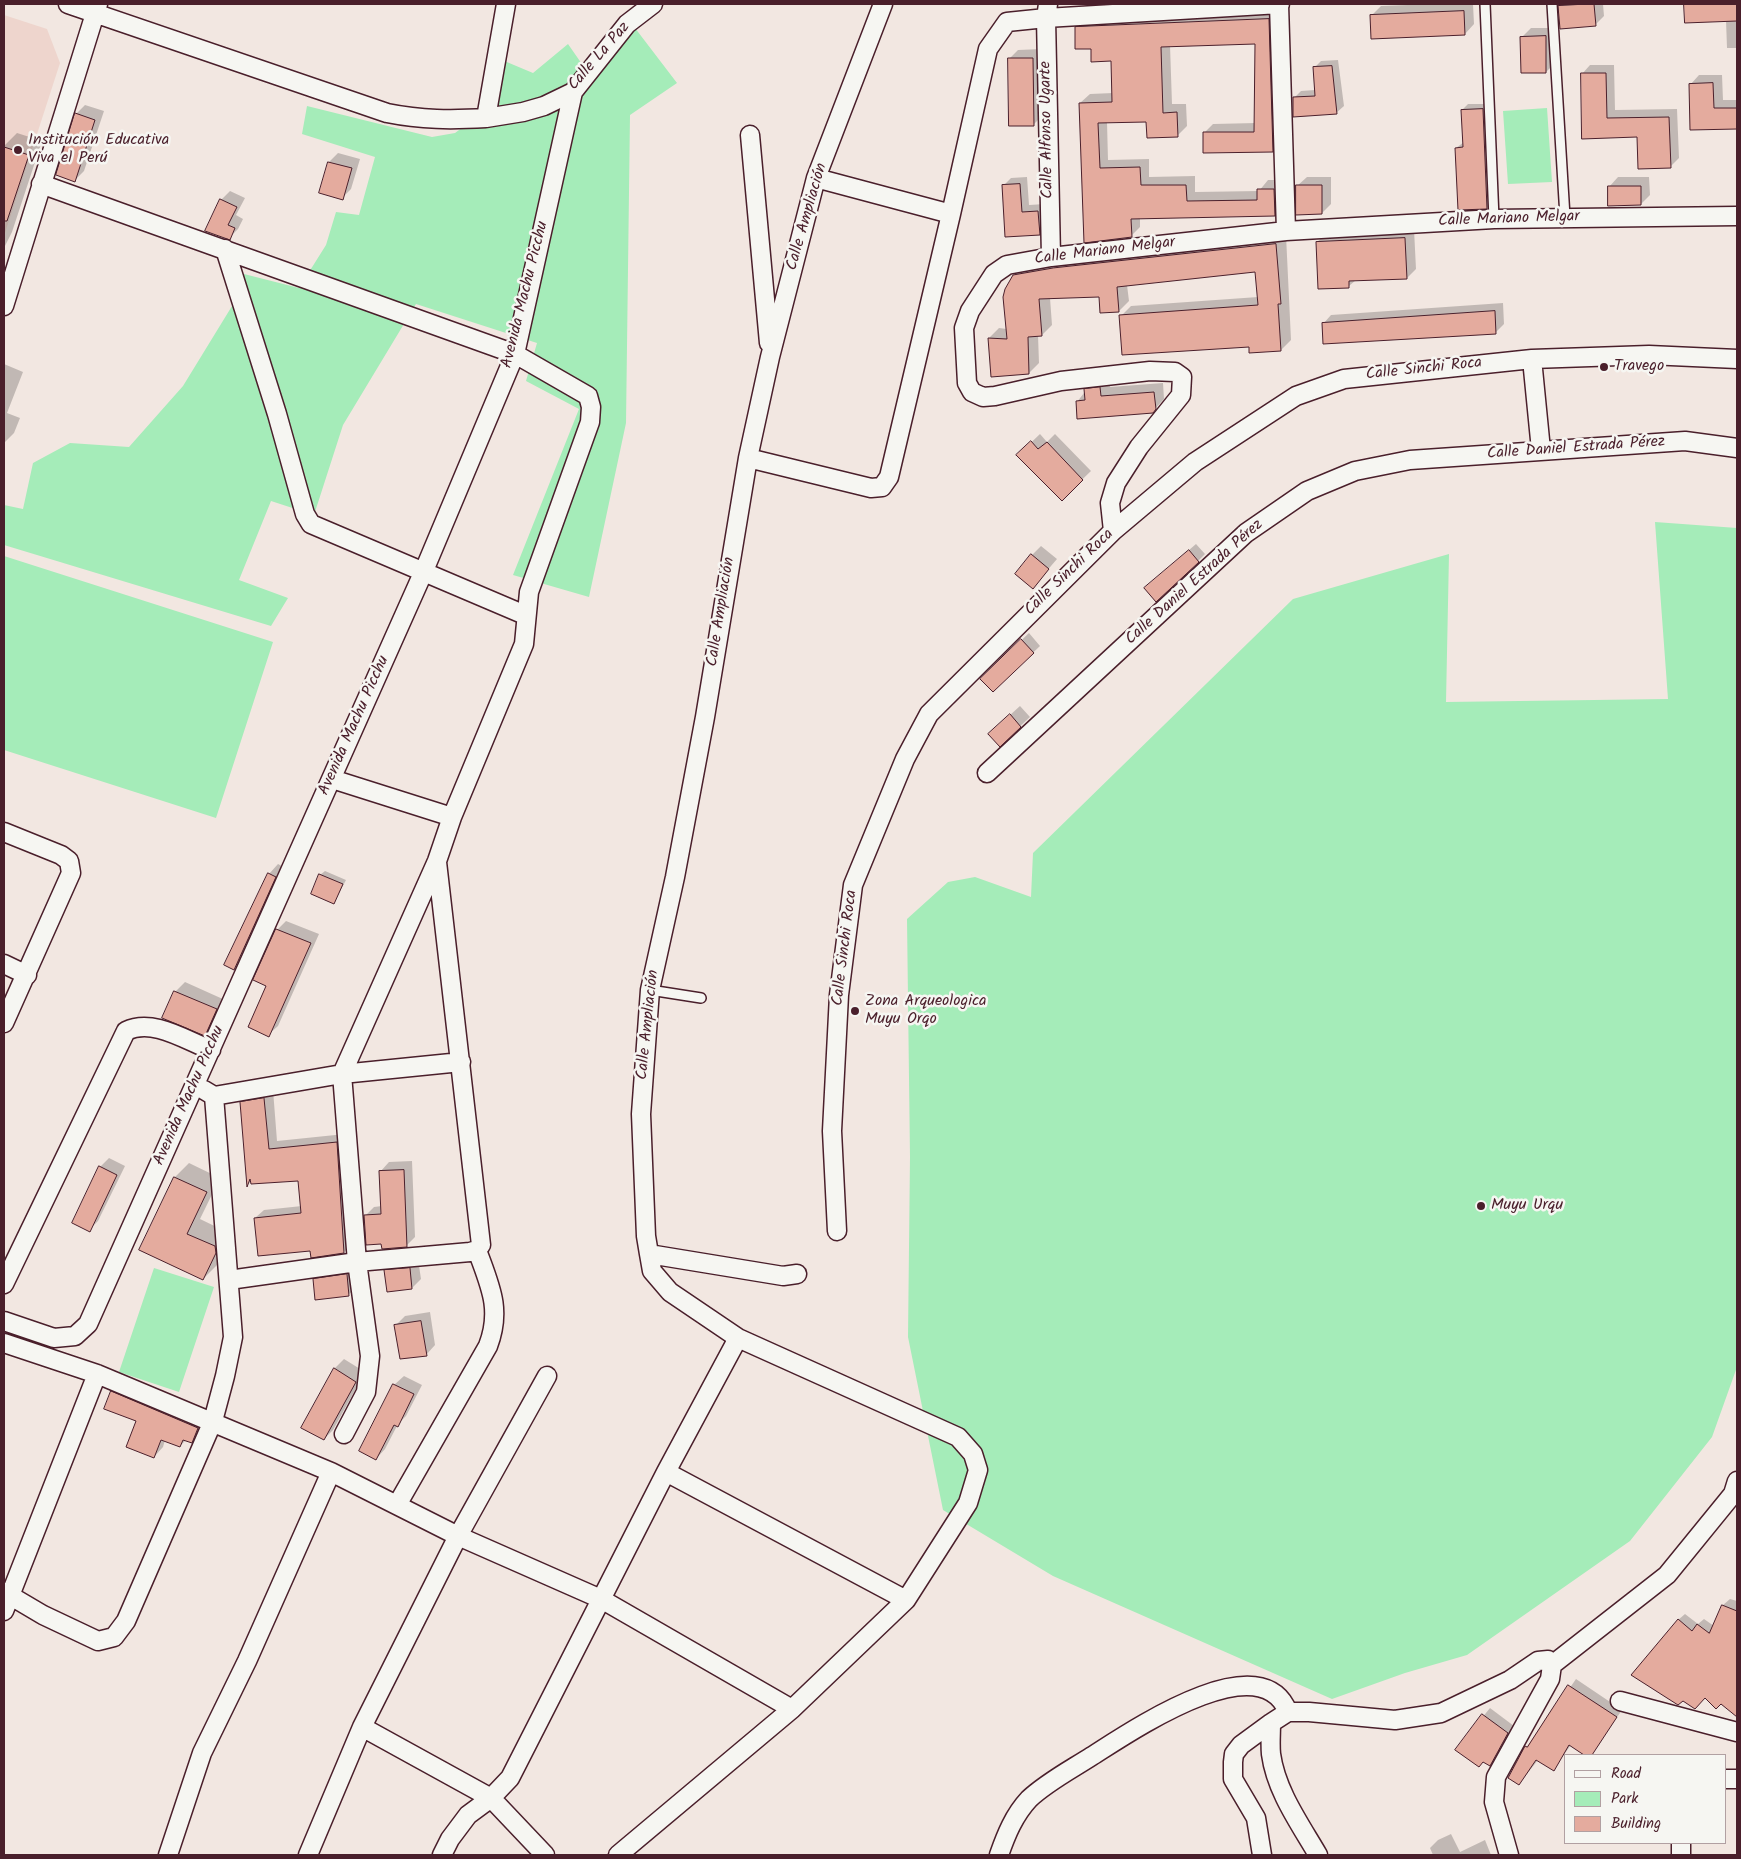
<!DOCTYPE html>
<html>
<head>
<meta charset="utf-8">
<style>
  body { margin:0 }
  #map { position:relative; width:1741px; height:1859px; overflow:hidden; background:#f2e7e1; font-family:Kalam,sans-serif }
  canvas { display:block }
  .frame { position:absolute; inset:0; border:5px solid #4a1f2b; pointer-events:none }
  .legend { position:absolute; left:1564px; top:1754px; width:162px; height:90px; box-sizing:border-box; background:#f6f6f2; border:1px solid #b1a0a2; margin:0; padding:6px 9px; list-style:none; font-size:15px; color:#4a1f2b }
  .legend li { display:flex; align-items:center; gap:10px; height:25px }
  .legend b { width:25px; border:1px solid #b1a0a2 }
</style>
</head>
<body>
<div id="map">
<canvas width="1741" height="1859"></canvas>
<div class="frame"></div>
<ul class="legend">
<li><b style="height:6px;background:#f6f6f2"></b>Road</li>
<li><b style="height:14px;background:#a5ecb9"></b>Park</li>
<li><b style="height:14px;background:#e4ab9e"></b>Building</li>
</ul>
</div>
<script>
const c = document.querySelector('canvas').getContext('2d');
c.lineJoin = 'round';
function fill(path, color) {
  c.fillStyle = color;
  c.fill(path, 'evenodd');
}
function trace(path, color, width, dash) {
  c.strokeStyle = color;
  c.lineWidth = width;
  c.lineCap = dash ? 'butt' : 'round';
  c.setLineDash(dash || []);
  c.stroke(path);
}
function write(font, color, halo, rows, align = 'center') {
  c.font = font + ' Kalam,sans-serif';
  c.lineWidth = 5;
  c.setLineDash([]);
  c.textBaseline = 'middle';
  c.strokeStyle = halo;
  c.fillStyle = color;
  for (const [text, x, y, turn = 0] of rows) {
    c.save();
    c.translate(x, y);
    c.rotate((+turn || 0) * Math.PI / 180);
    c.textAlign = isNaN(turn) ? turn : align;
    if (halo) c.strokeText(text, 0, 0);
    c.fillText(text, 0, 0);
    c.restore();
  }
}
const built = new Path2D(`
  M 4,15 L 47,29 L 60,63 L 4,236 Z`);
const green = new Path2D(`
  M 635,28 L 677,83 L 630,115 L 626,423 L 589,597 L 513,575 L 579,409 L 526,381 L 537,343 L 416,304 L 343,425 L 314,515 L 271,501 L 239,580 L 288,598 L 271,626 L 4,545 L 4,505 L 23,509 L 33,463 L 70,443 L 129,447 L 183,386 L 240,293 L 244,274 L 299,288 L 326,245 L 336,212 L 359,215 L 375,157 L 302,134 L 307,106 L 432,137 L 455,133 L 497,102 L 502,60 L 533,73 L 568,44 L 584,67 Z
  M 1547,108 L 1552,182 L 1508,184 L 1503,111 Z
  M 1655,522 L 1737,528 L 1737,1367 L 1712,1437 L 1630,1541 L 1467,1655 L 1405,1673 L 1332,1699 L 1053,1576 L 943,1510 L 908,1337 L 910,1157 L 907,919 L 948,882 L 975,877 L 1031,897 L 1033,853 L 1293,599 L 1449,554 L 1446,702 L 1668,699 Z
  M 4,556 L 273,642 L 216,818 L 4,750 Z
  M 154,1268 L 214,1287 L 179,1392 L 119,1372 Z`);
const shadow = new Path2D(`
  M 1433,4 L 1473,4 L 1474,24 L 1465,34 L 1372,15 L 1381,6 Z
  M 1563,4 L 1603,4 L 1604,16 L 1595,25 L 1560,7 Z
  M 1685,4 L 1737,4 L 1737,48 L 1727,48 L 1726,20 L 1686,21 Z
  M 1277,7 L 1282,141 L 1272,150 L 1204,133 L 1213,124 L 1256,123 L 1257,43 L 1170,45 L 1172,104 L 1186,104 L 1187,126 L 1178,135 L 1148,120 L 1107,122 L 1108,160 L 1149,159 L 1149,177 L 1195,176 L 1195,192 L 1259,191 L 1268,180 L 1283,180 L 1283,205 L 1274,214 L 1140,218 L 1140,227 L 1131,236 L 1085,241 L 1080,103 L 1090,94 L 1113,93 L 1113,60 L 1092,48 L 1076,27 L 1085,18 Z
  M 1531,28 L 1554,28 L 1555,63 L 1546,72 L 1522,37 Z
  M 1042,49 L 1043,115 L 1034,124 L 1009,59 L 1018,50 Z
  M 1338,60 L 1344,106 L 1336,113 L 1294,98 L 1301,91 L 1315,90 L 1314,68 L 1321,61 Z
  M 1590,65 L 1614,65 L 1615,110 L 1677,109 L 1679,158 L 1671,166 L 1638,135 L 1583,137 L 1582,74 Z
  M 1699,75 L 1722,75 L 1723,100 L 1737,100 L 1737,129 L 1691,129 L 1690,85 Z
  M 1468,104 L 1489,104 L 1492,202 L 1487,208 L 1456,148 L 1464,142 L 1462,110 Z
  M 85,105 L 104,111 L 84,171 L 75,180 L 76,114 Z
  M 17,133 L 42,141 L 12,232 L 4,248 L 4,146 Z
  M 338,153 L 360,159 L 351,189 L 342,198 L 321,192 L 329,162 Z
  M 1027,177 L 1029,205 L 1045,204 L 1047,226 L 1039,234 L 1006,235 L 1004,185 L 1011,178 Z
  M 1307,177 L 1331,177 L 1331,204 L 1322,213 L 1297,186 Z
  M 1618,177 L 1649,177 L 1650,195 L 1641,204 L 1609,187 Z
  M 230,191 L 245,198 L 236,215 L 243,219 L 238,229 L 229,238 L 221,200 Z
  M 1414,229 L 1416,269 L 1407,278 L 1356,280 L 1349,286 L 1317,242 L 1327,233 Z
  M 1286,235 L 1291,340 L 1281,350 L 1250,346 L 1121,316 L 1131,306 L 1258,297 L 1256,270 L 1127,285 L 1129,301 L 1119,311 L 1100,295 L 1050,298 L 1052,325 L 1042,335 L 1038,335 L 1039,363 L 1029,373 L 992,375 L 989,338 L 999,328 L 1007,329 L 1014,276 L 1024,265 Z
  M 1503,303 L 1504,324 L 1495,333 L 1323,324 L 1331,315 Z
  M 4,364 L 23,372 L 7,413 L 20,418 L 14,433 L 5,442 Z
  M 1109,379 L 1110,387 L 1163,383 L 1164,399 L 1152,412 L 1077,402 L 1094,380 Z
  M 1040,434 L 1047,442 L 1055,434 L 1091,471 L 1062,499 L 1018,455 Z
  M 1196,544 L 1205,554 L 1198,561 L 1152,582 Z
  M 1041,546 L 1057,559 L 1033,587 L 1032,555 Z
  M 1029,633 L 1040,646 L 993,691 L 981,679 Z
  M 1020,706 L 1030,717 L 1000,745 L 999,725 Z
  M 278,864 L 284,867 L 243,960 L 234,969 L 269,874 Z
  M 325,871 L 346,880 L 334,903 L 320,875 Z
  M 286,921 L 319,934 L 278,1026 L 268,1035 L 277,930 Z
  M 185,982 L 225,1000 L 214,1025 L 205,1034 L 164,1017 L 176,991 Z
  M 273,1090 L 277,1141 L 345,1134 L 353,1243 L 344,1252 L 311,1250 L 255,1218 L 264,1210 L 302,1206 L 299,1179 L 252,1180 L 248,1184 L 242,1103 L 250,1094 Z
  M 109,1158 L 125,1166 L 98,1221 L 89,1230 L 100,1167 Z
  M 412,1161 L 415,1237 L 406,1246 L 382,1242 L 365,1216 L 374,1207 L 382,1206 L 380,1172 L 389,1162 Z
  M 189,1163 L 220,1178 L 200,1219 L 229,1233 L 229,1238 L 217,1265 L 203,1279 L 141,1250 L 175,1177 Z
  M 418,1259 L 421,1279 L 412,1288 L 386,1271 L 395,1262 Z
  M 355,1266 L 358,1286 L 348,1295 L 314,1279 L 323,1270 Z
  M 430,1312 L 435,1345 L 426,1355 L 396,1325 L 405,1316 Z
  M 344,1359 L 365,1372 L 333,1430 L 324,1439 L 335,1368 Z
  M 404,1376 L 422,1385 L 406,1416 L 398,1424 L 385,1449 L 376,1459 L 394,1385 Z
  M 121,1383 L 207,1419 L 201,1433 L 191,1442 L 186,1440 L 180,1446 L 165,1440 L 163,1447 L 154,1457 L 138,1421 L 112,1392 Z
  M 1730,1599 L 1737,1601 L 1737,1716 L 1721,1702 L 1678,1620 L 1685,1614 L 1698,1624 L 1704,1619 L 1714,1626 L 1723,1605 Z
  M 1576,1679 L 1622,1710 L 1591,1755 L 1586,1755 L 1571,1745 L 1553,1769 L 1538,1760 L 1519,1784 L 1526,1747 L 1533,1741 Z
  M 1490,1708 L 1514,1726 L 1497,1757 L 1490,1764 L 1457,1749 Z
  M 1451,1834 L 1460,1852 L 1485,1840 L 1491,1855 L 1433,1855 L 1430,1848 L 1438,1840 Z`);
const building = new Path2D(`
  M 1594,4 L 1596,26 L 1560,29 L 1558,6 Z
  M 1684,4 L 1737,4 L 1737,21 L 1685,23 Z
  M 1464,11 L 1465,35 L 1371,39 L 1370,15 Z
  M 1269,19 L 1273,152 L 1203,153 L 1203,132 L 1254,132 L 1255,44 L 1161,47 L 1163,113 L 1177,112 L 1178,137 L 1147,138 L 1146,122 L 1098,123 L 1100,168 L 1140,167 L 1141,185 L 1186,185 L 1187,201 L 1257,200 L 1257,189 L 1274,189 L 1275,216 L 1131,219 L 1132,237 L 1084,243 L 1079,103 L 1112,102 L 1111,61 L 1091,62 L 1091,49 L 1075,49 L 1075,27 Z
  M 1546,36 L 1546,73 L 1521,73 L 1520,37 Z
  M 1008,58 L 1033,58 L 1034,126 L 1009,126 Z
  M 1332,66 L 1337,114 L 1293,117 L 1293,97 L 1315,96 L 1313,67 Z
  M 1581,73 L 1606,73 L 1607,118 L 1669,117 L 1671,168 L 1638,169 L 1637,137 L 1582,139 Z
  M 1713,83 L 1714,108 L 1737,108 L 1737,129 L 1690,130 L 1689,84 Z
  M 1483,109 L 1487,209 L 1458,210 L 1455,148 L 1463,147 L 1461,110 Z
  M 75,113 L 95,120 L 75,182 L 56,175 Z
  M 4,147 L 29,155 L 7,221 L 4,221 Z
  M 328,162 L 352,168 L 343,200 L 319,193 Z
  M 1020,184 L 1022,212 L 1038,211 L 1040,235 L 1005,237 L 1002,185 Z
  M 1296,185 L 1322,185 L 1322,214 L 1296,215 Z
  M 1608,186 L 1641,186 L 1641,205 L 1608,206 Z
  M 220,199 L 237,207 L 228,225 L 235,228 L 230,240 L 205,231 Z
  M 1405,238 L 1407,279 L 1349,281 L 1349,288 L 1318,289 L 1316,242 Z
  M 1276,244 L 1281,304 L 1278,304 L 1281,351 L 1249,353 L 1249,347 L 1122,355 L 1119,315 L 1258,305 L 1255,272 L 1117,287 L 1119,312 L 1100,313 L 1099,297 L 1039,299 L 1042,336 L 1028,337 L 1029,374 L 991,377 L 988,338 L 1007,339 L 1003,297 L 1005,289 L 1013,275 L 1053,268 Z
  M 1495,311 L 1496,334 L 1323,344 L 1322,323 Z
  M 1100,387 L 1101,396 L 1154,392 L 1156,409 L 1153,413 L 1077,419 L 1076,401 L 1085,400 L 1084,389 Z
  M 1031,441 L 1038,449 L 1047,442 L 1083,480 L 1062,501 L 1016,455 Z
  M 1189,550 L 1199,562 L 1156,602 L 1144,588 Z
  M 1031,554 L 1049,569 L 1033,589 L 1015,574 Z
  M 1021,639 L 1034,653 L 993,692 L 980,679 Z
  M 1010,714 L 1021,727 L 1000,747 L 988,734 Z
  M 268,873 L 276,877 L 234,970 L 224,965 Z
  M 319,874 L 343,884 L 334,904 L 311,894 Z
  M 276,929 L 311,943 L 269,1037 L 248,1027 L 266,986 L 253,980 Z
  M 174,991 L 217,1009 L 205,1036 L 162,1018 Z
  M 264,1098 L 269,1149 L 337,1142 L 344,1253 L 311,1258 L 310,1251 L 258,1256 L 254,1218 L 301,1213 L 298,1181 L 251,1184 L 250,1179 L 247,1187 L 240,1102 Z
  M 99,1166 L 117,1175 L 90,1232 L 72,1223 Z
  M 404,1170 L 407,1247 L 382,1249 L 381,1244 L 366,1245 L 364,1215 L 381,1214 L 379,1171 Z
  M 174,1177 L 207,1192 L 187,1234 L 215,1246 L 216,1253 L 203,1280 L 139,1250 Z
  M 410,1268 L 412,1289 L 387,1292 L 384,1270 Z
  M 347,1274 L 349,1296 L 315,1300 L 313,1279 Z
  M 421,1321 L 427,1356 L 400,1359 L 394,1325 Z
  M 334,1368 L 356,1382 L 324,1440 L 301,1428 Z
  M 393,1384 L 414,1394 L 398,1427 L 394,1425 L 376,1460 L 359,1451 Z
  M 111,1391 L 198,1428 L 192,1443 L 183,1440 L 180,1447 L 161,1440 L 154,1458 L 126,1447 L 136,1421 L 104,1409 Z
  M 1722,1605 L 1737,1611 L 1737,1717 L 1721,1704 L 1716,1709 L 1705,1698 L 1695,1709 L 1683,1701 L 1678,1705 L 1631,1675 L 1678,1619 L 1692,1631 L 1697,1624 L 1709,1633 Z
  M 1568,1685 L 1617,1717 L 1592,1755 L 1584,1755 L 1569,1745 L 1554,1771 L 1536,1760 L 1519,1785 L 1508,1778 L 1525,1746 L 1527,1747 Z
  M 1482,1714 L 1508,1733 L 1490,1766 L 1483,1762 L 1479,1767 L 1455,1750 Z`);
const lane = new Path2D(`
  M 1485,4 L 1494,219
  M 1552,4 L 1565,217
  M 650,990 L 701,998`);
const street = new Path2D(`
  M 68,4 L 387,113 C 422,120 451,120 486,118 L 506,4
  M 1048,4 L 1046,18 L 1051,257
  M 1279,4 L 1286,231
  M 486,118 L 523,112 L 544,106 L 573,92 L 627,24 L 653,4
  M 750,135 L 769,343
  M 816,178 L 951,214
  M 41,184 L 515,354 L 588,396 L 591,407 L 590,422 L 529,592 L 524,644 L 452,817 L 437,861 L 342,1074 L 357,1262 L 370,1356 L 366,1392 L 344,1434
  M 225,249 L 277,414 L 305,514 L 311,524 L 525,615
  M 4,306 L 98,4
  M 1532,359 L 1541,450
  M 748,458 L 871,488 L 882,487 L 889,477 L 951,214 L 988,49 L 1007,22 L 1046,18 L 1280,4
  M 1113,531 L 1110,503 L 1116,483 L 1139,447 L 1181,395 L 1182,377 L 1175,372 L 1150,371 L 1061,381 L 995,396 L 983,397 L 972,392 L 967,383 L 964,328 L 970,311 L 994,274 L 1007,265 L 1051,257 L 1286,231 L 1494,219 L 1737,216
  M 987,773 L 1246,533 L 1307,491 L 1355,471 L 1410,460 L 1685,441 L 1737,448
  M 332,779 L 452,817
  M 4,832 L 61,855 L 69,861 L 71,873 L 4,1023
  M 4,964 L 27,975
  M 204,1090 L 214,1096 L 342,1074 L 461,1062
  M 837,1231 L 832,1131 L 839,995 L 853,885 L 905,759 L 929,714 L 1113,531 L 1195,462 L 1296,396 L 1344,379 L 1532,359 L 1649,355 L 1737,359
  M 797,1274 L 783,1276 L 649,1254 L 646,1236 L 641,1114 L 650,990 L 675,877 L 705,717 L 748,458 L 770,357 L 816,178 L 883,4
  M 229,1280 L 357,1262 L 470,1252 L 477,1250 L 481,1245 L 437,862
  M 4,1284 L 126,1031 C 153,1018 185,1040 211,1050
  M 4,1321 L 54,1338 L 75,1336 L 88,1324 L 423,573 L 515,354 L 573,92
  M 4,1343 L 97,1374 L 331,1472 L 458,1536 L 601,1599 L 792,1709
  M 666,1472 L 906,1600
  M 397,1505 L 488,1346 C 502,1309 490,1286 477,1250
  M 4,1592 L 43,1615 L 98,1641 L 114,1637 L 126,1621 L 213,1421 L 225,1376 L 233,1337 L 214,1096
  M 4,1611 L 97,1374
  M 1552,1665 L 1667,1575 L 1733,1494 L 1737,1481
  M 1620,1701 L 1737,1732
  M 1271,1723 C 1271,1733 1270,1744 1271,1754 C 1276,1791 1300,1824 1318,1855
  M 362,1727 L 491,1798 L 545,1855
  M 1725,1779 L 1737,1779
  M 1681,1843 L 1681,1855
  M 168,1855 L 202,1753 L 247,1661 L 331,1472
  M 308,1855 L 362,1727 L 458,1536 L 547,1376
  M 442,1855 L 450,1839 L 468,1815 L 491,1798 L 510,1778 L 666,1472 L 738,1338
  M 618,1855 L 792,1709 L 906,1600 L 968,1503 L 978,1470 L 973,1454 L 958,1437 L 738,1338 L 670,1292 L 652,1271 L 649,1254
  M 999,1855 C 1006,1835 1014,1815 1029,1799 C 1047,1782 1072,1769 1092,1756 C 1130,1732 1261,1642 1288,1712
  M 1262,1855 L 1256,1818 L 1233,1779 L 1233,1762 L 1234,1754 L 1241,1745 L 1271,1723 L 1288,1712 L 1309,1712 L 1395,1720 L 1441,1713 L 1510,1680 L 1538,1661 L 1548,1660 L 1552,1665 L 1550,1679 L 1496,1777 L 1494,1802 L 1509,1855`);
const markers = [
  [18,150,5,"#4a1f2b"],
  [1604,367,5,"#4a1f2b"],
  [855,1011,5,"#4a1f2b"],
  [1481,1206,5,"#4a1f2b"]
];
const streetNames = [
  ["Calle La Paz",600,57,-49],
  ["Calle Alfonso Ugarte",1048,130,-91],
  ["Calle Ampliación",808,217,-74],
  ["Calle Mariano Melgar",1509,220,-2],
  ["Calle Mariano Melgar",1105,252,-7],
  ["Avenida Machu Picchu",526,295,-76],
  ["Calle Sinchi Roca",1424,370,-6],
  ["Calle Daniel Estrada Pérez",1576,449,-4],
  ["Calle Sinchi Roca",1070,573,-44],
  ["Calle Daniel Estrada Pérez",1195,583,-42],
  ["Calle Ampliación",722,612,-81],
  ["Avenida Machu Picchu",355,726,-66],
  ["Calle Sinchi Roca",846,948,-83],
  ["Calle Ampliación",649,1025,-84],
  ["Avenida Machu Picchu",190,1096,-66]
];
const poiNames = [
  ["Institución Educativa",28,141],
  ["Viva el Perú",28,159],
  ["Travego",1614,367],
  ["Zona Arqueologica",865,1002],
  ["Muyu Orqo",865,1020],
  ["Muyu Urqu",1491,1206]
];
fill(built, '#eed5cd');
fill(green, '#a5ecb9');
fill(shadow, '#0003');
fill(building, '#e4ab9e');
trace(building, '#4a1f2b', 1);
trace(lane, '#4a1f2b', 12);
trace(street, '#4a1f2b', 21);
trace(lane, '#f6f6f2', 9);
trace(street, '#f6f6f2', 18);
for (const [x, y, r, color] of markers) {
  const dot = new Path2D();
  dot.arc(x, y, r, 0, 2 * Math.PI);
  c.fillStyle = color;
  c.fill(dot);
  trace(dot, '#f6f6f2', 2);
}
write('16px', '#4a1f2b', '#f6f6f2', streetNames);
write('16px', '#4a1f2b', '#f6f6f2', poiNames, 'left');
</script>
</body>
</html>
